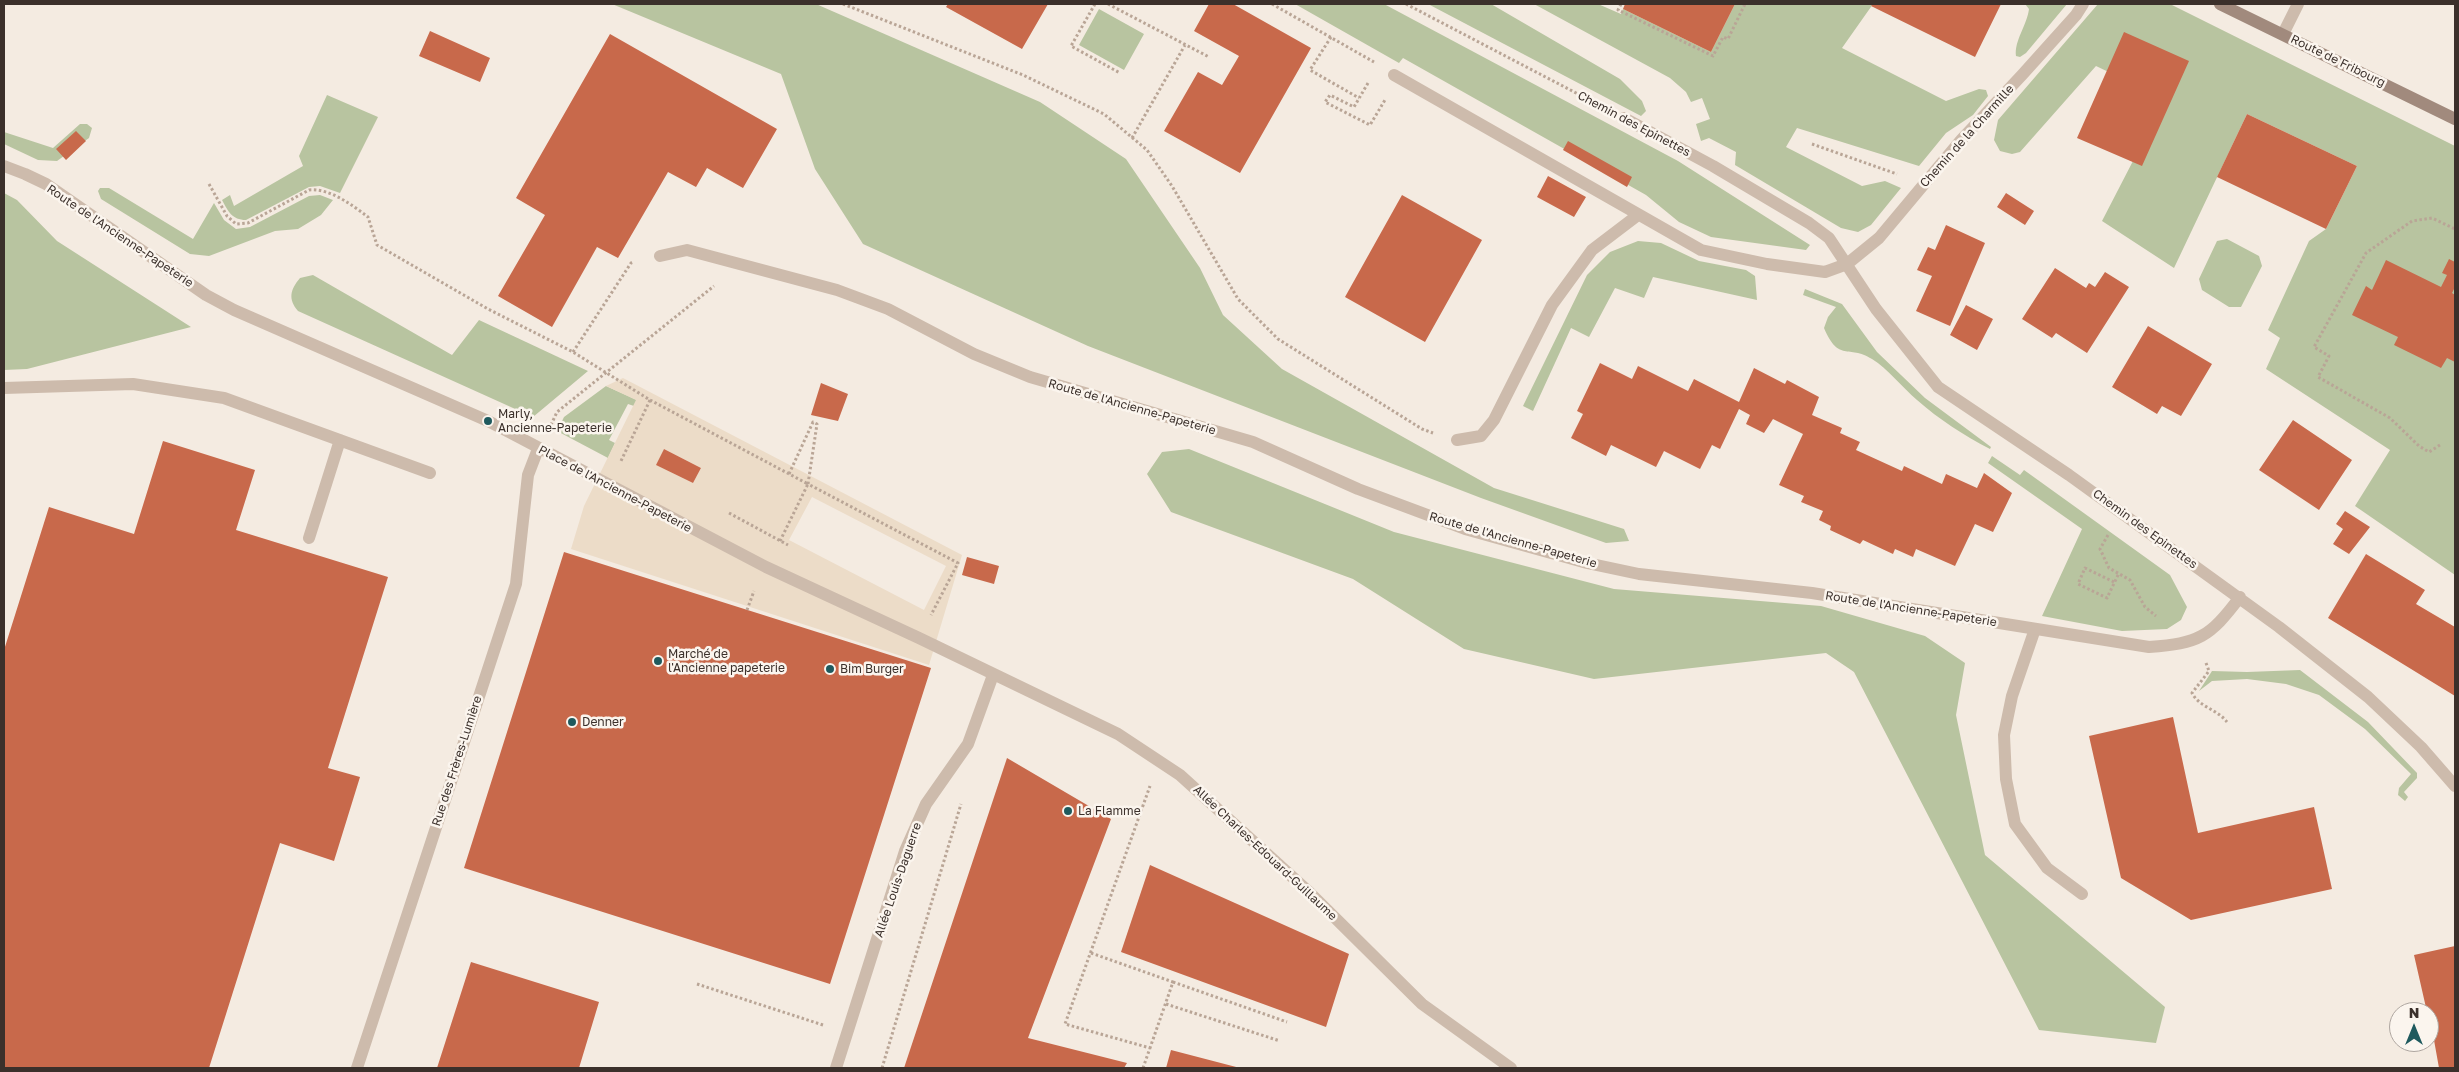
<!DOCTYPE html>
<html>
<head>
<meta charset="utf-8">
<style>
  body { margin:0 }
  #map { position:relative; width:2459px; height:1072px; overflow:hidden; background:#f4ebe1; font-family:"Golos Text",sans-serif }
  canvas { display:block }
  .frame { position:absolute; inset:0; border:5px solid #3b302b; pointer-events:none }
  .north { position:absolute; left:2389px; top:1002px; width:50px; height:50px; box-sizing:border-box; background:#fbf5ee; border:1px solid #aea6a0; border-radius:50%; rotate:0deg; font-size:14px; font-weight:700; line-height:20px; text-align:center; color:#3b302b }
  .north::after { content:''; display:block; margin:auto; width:18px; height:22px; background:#1f5a5e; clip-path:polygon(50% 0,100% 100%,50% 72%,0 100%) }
</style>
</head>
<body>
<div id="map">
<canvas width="2459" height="1072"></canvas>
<div class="frame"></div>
<div class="north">N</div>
</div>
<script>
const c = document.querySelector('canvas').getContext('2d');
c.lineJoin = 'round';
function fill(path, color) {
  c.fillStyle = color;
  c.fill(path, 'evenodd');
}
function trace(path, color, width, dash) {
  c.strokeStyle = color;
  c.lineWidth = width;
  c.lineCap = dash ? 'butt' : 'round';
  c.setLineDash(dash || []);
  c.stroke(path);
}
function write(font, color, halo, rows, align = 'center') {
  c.font = font + ' "Golos Text",sans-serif';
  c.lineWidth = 5;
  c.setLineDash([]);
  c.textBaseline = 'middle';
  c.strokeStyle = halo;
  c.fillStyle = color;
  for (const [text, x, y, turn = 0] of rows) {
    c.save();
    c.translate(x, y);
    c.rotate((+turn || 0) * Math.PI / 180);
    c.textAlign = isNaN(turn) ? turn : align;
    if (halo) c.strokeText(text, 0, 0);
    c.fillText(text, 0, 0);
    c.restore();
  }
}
const green = new Path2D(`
  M 612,4 L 816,4 L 1040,102 L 1126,159 L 1200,268 L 1223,315 L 1282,369 L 1494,488 L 1624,529 L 1629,541 L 1606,543 L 1481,498 L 1088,346 L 863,244 L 815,169 L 781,74 Z
  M 1295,4 L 1384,4 L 1678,161 L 1810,245 L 1806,250 L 1711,237 L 1679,222 L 1646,195 L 1403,58 L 1399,63 Z
  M 1428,4 L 1491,4 L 1620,79 L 1642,101 L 1646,111 L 1641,116 Z
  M 1534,4 L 1598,4 L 1621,14 L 1623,9 L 1711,52 L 1735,4 L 1873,4 L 1842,48 L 1946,101 L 1979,89 L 1986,90 L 1988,96 L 1973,115 L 1946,133 L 1919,166 L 1797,128 L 1786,147 L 1862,186 L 1885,181 L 1901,188 L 1871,225 L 1858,232 L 1841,228 L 1735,165 L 1736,152 L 1709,138 L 1701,141 L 1696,124 L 1710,119 L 1702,98 L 1691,102 L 1686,92 L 1670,78 Z
  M 2025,4 L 2067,4 L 2026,53 L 2020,57 L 2016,56 C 2014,41 2027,25 2029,9 Z
  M 2098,4 L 2170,4 L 2455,146 L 2455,575 L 2355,506 L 2390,450 L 2266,369 L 2280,338 L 2268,330 L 2309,241 L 2326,229 L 2357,166 L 2247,114 L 2174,268 L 2102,221 L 2165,99 L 2096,66 L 2020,152 L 2012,154 L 2000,151 L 1994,140 L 1998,120 Z
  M 1099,9 L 1144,34 L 1124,70 L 1079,45 Z
  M 327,95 L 378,117 L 340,193 L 320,186 L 309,187 L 246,220 C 232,220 228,211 222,200 L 230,195 L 234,206 L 303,166 L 299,156 Z
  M 80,124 L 87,124 L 92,128 L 89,138 L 57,161 L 38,160 L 4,144 L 4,132 L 53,148 Z
  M 100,188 L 109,188 L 193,239 L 214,203 L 224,220 L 236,229 L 250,227 L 309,196 L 320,195 L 333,200 L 321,215 L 298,229 L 275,231 L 209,256 L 190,254 L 101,199 L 98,191 Z
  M 4,193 L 17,200 L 57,241 L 191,327 L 27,369 L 4,370 Z
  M 2227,239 L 2259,256 L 2262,266 L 2241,307 L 2229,307 L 2202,290 L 2199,279 L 2217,241 Z
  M 1638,241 L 1661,243 L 1699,261 L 1746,270 L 1755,276 L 1757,300 L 1653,277 L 1644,298 L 1615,288 L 1589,337 L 1571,328 L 1533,411 L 1523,406 L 1587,275 L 1610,252 Z
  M 313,275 L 452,355 L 479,320 L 588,371 L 533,417 L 298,311 C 288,299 290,290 300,278 Z
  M 1805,289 L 1842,304 L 1877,352 L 1925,398 L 1991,447 L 1990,449 C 1963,435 1940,420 1917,400 C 1902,387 1888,369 1872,359 C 1848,344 1839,363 1824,328 L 1828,317 L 1836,307 L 1803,295 Z
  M 606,386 L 637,400 L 634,406 L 628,404 L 609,440 L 615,443 L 608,458 L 557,431 L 564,417 Z
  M 1189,449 L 1394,532 L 1614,589 L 1821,606 L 1925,636 L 1965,663 L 1956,715 L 1985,855 L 2165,1007 L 2156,1043 L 2039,1030 L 1854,672 L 1826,653 L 1594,679 L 1464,649 L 1353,579 L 1171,512 L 1147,474 L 1162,452 Z
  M 1992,456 L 2020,475 L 2024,470 L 2170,575 L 2187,607 L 2181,620 L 2167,629 L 2122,631 L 2042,616 L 2082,529 L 1988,463 Z
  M 2300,670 L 2368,722 L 2417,773 L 2417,778 L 2404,792 L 2408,797 L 2405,801 L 2398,795 L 2399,788 L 2411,774 L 2365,729 L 2319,695 L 2286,684 L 2247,679 L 2212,681 L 2199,691 L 2212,671 L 2247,672 Z`);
const plaza = new Path2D(`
  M 623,378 L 962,555 L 929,665 L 571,549 L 584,506 L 636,400 L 606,386 ZM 664,449 L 701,468 L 693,483 L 657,465 ZM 812,497 L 946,566 L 924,610 L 789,540 Z`);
const building = new Path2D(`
  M 948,4 L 1048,4 L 1022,49 L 946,7 Z
  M 1209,4 L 1233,4 L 1311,48 L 1240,173 L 1164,131 L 1198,72 L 1222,85 L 1239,56 L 1194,31 Z
  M 1625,4 L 1735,4 L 1711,52 L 1623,9 Z
  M 1873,4 L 2001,4 L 1975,57 L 1871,6 Z
  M 430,31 L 490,58 L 480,82 L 419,56 Z
  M 2124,32 L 2189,61 L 2142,166 L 2077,138 Z
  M 610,34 L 777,129 L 743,188 L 707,168 L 696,187 L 668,172 L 618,258 L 597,247 L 552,327 L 498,296 L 545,215 L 516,198 Z
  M 2247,114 L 2357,166 L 2326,229 L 2217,177 Z
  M 76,131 L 86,141 L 66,160 L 56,149 Z
  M 1568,141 L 1632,177 L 1627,187 L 1563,150 Z
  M 1548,176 L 1586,197 L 1574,217 L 1537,197 Z
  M 2006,193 L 2034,211 L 2025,225 L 1997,207 Z
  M 1402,195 L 1482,240 L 1425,342 L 1345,297 Z
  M 1946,225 L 1985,243 L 1950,326 L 1916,311 L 1932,276 L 1917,270 L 1928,247 L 1935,250 Z
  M 2449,259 L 2455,262 L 2455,287 L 2452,293 L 2455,295 L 2455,362 L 2447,358 L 2441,368 L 2394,345 L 2398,337 L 2352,315 L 2366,286 L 2372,290 L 2386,260 L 2441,287 L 2447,275 L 2442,273 Z
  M 2055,268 L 2086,288 L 2089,283 L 2095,287 L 2105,272 L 2129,287 L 2087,353 L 2056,333 L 2052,338 L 2022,319 Z
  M 1966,305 L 1993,319 L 1977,350 L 1950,335 Z
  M 2148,326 L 2212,364 L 2181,416 L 2162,406 L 2157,414 L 2112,387 Z
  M 1600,363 L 1632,379 L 1638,366 L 1688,391 L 1694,379 L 1739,402 L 1754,368 L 1785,384 L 1787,380 L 1819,397 L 1812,415 L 1842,428 L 1840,433 L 1860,442 L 1856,450 L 1902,471 L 1904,466 L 1942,484 L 1946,474 L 1977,488 L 1984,473 L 2012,493 L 1993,532 L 1975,524 L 1955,566 L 1916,549 L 1913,557 L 1895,549 L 1893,554 L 1863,540 L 1860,544 L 1830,530 L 1831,526 L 1819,520 L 1823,511 L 1801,502 L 1804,496 L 1779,485 L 1803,434 L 1773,419 L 1764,433 L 1746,424 L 1750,415 L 1739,409 L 1720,449 L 1712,445 L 1700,469 L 1664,451 L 1656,467 L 1611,445 L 1606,456 L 1571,438 L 1583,414 L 1577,411 Z
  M 821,383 L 848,394 L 838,421 L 811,415 Z
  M 2293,420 L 2352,460 L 2319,510 L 2259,470 Z
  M 163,441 L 255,470 L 236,530 L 388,577 L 328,768 L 360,777 L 334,861 L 280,843 L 209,1068 L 4,1068 L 4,650 L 49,507 L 134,534 Z
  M 664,449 L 701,468 L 693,483 L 656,465 Z
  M 2345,511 L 2370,527 L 2349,554 L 2333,544 L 2343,529 L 2336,524 Z
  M 564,552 L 931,668 L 830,984 L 464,868 Z
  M 2366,554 L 2425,590 L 2416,604 L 2455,627 L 2455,696 L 2328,618 Z
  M 967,557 L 999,566 L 994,584 L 962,575 Z
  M 2173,717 L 2198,833 L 2314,807 L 2332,889 L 2191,920 L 2121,878 L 2089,736 Z
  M 1007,758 L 1111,819 L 1028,1038 L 1127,1063 L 1124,1068 L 904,1068 Z
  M 1150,865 L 1349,954 L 1326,1027 L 1121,952 Z
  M 2455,946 L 2455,1068 L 2439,1068 L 2429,1012 L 2427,1012 L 2414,955 Z
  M 471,962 L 599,1002 L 579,1068 L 437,1068 Z
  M 1171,1050 L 1240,1068 L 1166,1068 Z`);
const path = new Path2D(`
  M 843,4 L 1023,75 L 1104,114 L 1147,150 L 1172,186 L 1238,299 L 1278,339 L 1422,429 L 1433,433
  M 1095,4 L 1071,46 L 1120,73
  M 1108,4 L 1209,57
  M 1272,4 L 1374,62
  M 1406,4 L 1601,106
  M 1621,4 L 1618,10 L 1713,56 L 1723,37 L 1728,39 L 1745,4
  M 1331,37 L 1310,70 L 1359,98
  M 1368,83 L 1354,107 L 1330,95 L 1325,102 L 1370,125 L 1385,100
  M 1132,138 L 1185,45
  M 1812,144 L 1897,174
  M 209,184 L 227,216 L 236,224 L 248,223 L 309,190 C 330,188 352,205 368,217 L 377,245 L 488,309 L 573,352 L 650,400 L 621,461
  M 573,352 L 631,263 L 634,262
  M 650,400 L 808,484 L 779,543
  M 551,425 L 557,412 L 714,286
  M 2440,445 L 2429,452 L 2419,446 L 2390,418 L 2318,377 L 2329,356 L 2314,347 L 2366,253 L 2412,221 L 2432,218 L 2455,229
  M 789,474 L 813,422 L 817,424 L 808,484 L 958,563 L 931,615
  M 729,513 L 788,545
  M 2108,535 L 2100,549 L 2109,568 L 2130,580 L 2145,607 L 2156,616
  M 2114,582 L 2085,568 L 2078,584 L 2107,598 L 2119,573
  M 747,610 L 754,591
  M 2206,663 L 2209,671 L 2192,693 C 2199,707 2217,709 2227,722
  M 1091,953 L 1173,982 L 1150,1048
  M 1173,982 L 1287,1022
  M 697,984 L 823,1025
  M 1166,1004 L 1280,1041
  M 882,1068 L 961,804
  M 1143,1068 L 1150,1048 L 1065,1024 L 1150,786`);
const lane = new Path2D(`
  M 1394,75 L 1701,250 L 1767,264 L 1825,272 L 1847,264
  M 4,388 L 133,384 L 224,398 L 430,473
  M 1457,440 L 1481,436 L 1494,420 L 1552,305 L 1592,250 L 1638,215
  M 309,538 L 340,440
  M 2035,629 L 2012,696 L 2004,735 L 2006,779 L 2015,824 L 2047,868 L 2082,894
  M 836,1068 L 905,851 L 926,804 L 968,744 L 993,675`);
const street = new Path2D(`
  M 2283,34 L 2298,4
  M 1624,118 L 1713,166 L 1809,223 L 1829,238 L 1876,309 L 1938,387 L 2069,475 L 2279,627 L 2368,697 L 2421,747 L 2455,786
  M 4,166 L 25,174 L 46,184 L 206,295 L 234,310 L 488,421 L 766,567 L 919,638 L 1118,734 L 1180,775 L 1310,893 L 1422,1004 L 1511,1068
  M 660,256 L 687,250 L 837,290 L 888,309 L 974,354 L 1030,377 L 1253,442 L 1358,489 L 1417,511 L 1465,529 L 1587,563 L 1639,574 L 1812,593 L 2149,647 C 2199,643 2209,638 2240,597
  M 1847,264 L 1879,238 L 1961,140 L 2022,75 L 2076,15 L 2083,4
  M 357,1068 L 516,584 L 528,475 L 538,449`);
const secondary = new Path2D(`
  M 2220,4 L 2455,119`);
const markers = [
  [488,421,5,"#1f5a5e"],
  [658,661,5,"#1f5a5e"],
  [830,669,5,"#1f5a5e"],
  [572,722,5,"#1f5a5e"],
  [1068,811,5,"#1f5a5e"]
];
const streetNames = [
  ["Route de Fribourg",2338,61,26],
  ["Chemin des Epinettes",1634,124,28],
  ["Chemin de la Charmille",1967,136,-48],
  ["Route de l'Ancienne-Papeterie",120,236,34],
  ["Route de l'Ancienne-Papeterie",1132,407,16],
  ["Place de l'Ancienne-Papeterie",615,489,28],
  ["Chemin des Epinettes",2145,529,36],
  ["Route de l'Ancienne-Papeterie",1513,540,16],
  ["Route de l'Ancienne-Papeterie",1911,609,9],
  ["Rue des Frères-Lumière",457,761,-72],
  ["Allée Charles-Edouard-Guillaume",1265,853,43],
  ["Allée Louis-Daguerre",898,880,-71]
];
const poiNames = [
  ["Marly,",498,414],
  ["Ancienne-Papeterie",498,428],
  ["Marché de",668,654],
  ["l'Ancienne papeterie",668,668],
  ["Bim Burger",840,669],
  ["Denner",582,722],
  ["La Flamme",1078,811]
];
fill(green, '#b8c4a0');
fill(plaza, '#ecdcc8');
fill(building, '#c8694b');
trace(path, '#b9a596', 3, [2.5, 2.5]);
trace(lane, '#cdbbac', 12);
trace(street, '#cdbbac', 12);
trace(secondary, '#a18a7d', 12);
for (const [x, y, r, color] of markers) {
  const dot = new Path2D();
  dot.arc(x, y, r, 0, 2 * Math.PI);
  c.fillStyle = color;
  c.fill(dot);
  trace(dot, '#fbf5ee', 2);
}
write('12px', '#3b302b', '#fbf5ee', streetNames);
write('12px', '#3b302b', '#fbf5ee', poiNames, 'left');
</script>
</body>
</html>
